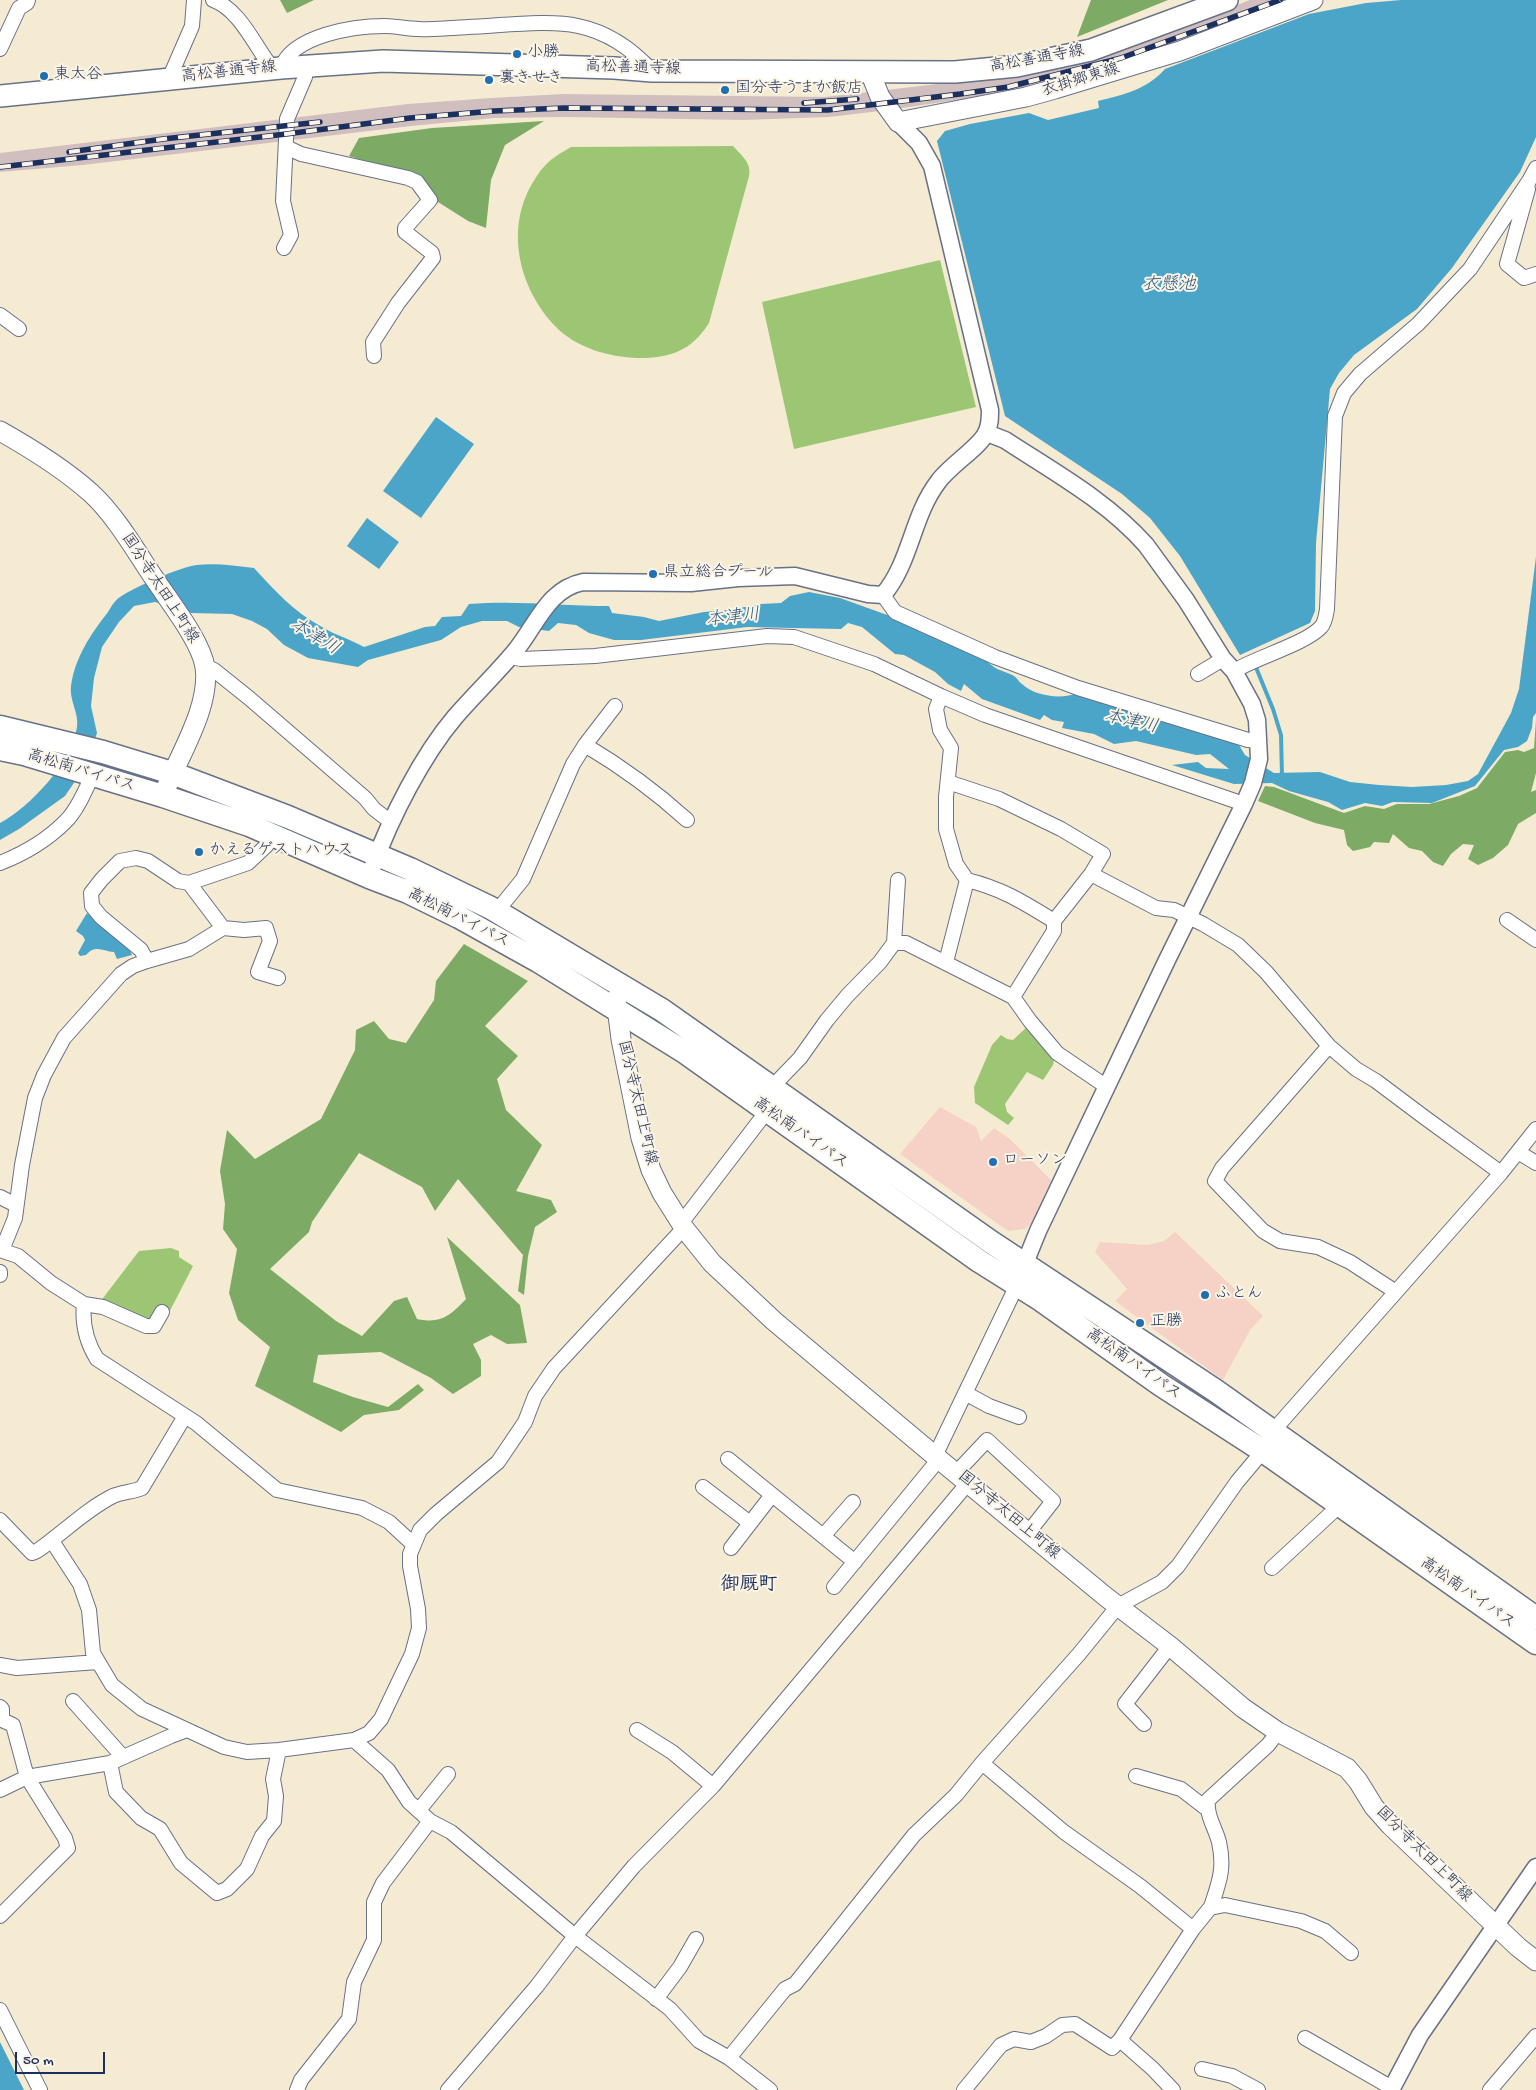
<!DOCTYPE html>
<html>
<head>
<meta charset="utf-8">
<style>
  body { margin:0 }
  #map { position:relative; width:1536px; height:2090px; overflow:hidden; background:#f5ebd3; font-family:"Gochi Hand",sans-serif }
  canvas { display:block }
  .scale { position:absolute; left:15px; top:2052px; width:90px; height:22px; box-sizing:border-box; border:2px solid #1b2f5e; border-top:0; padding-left:6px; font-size:15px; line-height:18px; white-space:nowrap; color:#1b2f5e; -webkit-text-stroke:4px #fcf5e5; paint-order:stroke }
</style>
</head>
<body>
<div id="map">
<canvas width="1536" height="2090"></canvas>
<div class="scale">50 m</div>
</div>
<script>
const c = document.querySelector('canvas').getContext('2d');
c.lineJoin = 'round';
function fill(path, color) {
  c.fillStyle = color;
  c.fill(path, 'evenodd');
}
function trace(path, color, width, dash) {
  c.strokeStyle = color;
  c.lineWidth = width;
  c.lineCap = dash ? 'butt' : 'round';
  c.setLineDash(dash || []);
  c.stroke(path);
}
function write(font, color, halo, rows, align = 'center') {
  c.font = font + ' "Gochi Hand","Klee One",sans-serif';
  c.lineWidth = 4;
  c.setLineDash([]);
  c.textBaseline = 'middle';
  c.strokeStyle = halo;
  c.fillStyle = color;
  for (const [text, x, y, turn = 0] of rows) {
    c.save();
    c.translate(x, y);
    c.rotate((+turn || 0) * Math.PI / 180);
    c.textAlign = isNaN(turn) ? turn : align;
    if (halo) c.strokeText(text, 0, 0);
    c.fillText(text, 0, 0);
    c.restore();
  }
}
const built = new Path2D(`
  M 940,1107 L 976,1127 L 981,1141 L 994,1128 L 1010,1139 L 1054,1183 L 1039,1217 L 1025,1229 L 1008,1231 L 900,1154 Z
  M 1175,1232 L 1263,1316 L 1250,1330 L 1223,1380 L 1115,1301 L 1127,1289 L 1095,1252 L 1100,1242 L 1148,1245 L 1164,1241 Z`);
const industrial = new Path2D(`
  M 1250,0 L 1300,0 L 1180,45 L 1010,92 L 889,110 L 829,117 L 743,120 L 564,117 L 495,118 L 411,126 L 83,165 L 0,172 L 0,153 L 408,104 L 491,98 L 563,94 L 825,97 L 1007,76 L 1173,30 Z`);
const green = new Path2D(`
  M 733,146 C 741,155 752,163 749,176 L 709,323 C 691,351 671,358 638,358 C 609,357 576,348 555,326 C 518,287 504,226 535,179 C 540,171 546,163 555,157 C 560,153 566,150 571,147 Z
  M 940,260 L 976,407 L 794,449 L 762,302 Z
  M 1029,1025 L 1055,1056 L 1053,1065 L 1043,1080 L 1027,1072 L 1005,1104 L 1007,1112 L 1014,1118 L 1008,1125 L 975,1103 L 974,1087 L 992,1045 L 1001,1035 L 1007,1039 L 1013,1040 Z
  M 171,1248 L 179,1251 L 179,1257 L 193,1266 L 160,1330 L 100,1302 L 139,1251 Z`);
const forest = new Path2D(`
  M 280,0 L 314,0 L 287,13 Z
  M 1091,0 L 1168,0 L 1077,37 Z
  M 544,121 L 505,145 L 491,180 L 486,228 L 468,221 L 438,202 L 414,176 L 349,156 L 359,138 L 432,128 Z
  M 1536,720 L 1536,773 L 1531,792 L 1536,790 L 1536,813 L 1518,824 L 1508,845 L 1493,858 L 1478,865 L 1468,859 L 1474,845 L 1463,844 L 1451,854 L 1443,866 L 1433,862 L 1422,851 L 1409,848 L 1393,834 L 1389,843 L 1374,842 L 1370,847 L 1353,851 L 1347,845 L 1344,830 L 1315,823 L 1258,801 L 1265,786 L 1274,787 L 1344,813 L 1365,806 L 1384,809 L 1397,804 L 1429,804 L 1459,796 L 1477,788 L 1505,752 L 1518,750 L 1524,752 L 1534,748 Z
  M 464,944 L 528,981 L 485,1026 L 518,1056 L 497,1079 L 506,1110 L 542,1145 L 516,1191 L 551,1200 L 557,1212 L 535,1227 L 528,1256 L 524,1295 L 518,1291 L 523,1255 L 458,1179 L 435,1211 L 422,1187 L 359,1153 L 312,1222 L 309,1232 L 270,1269 L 336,1321 L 362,1336 L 394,1301 L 407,1297 L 417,1319 C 441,1324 450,1316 466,1299 L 447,1237 L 520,1305 L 527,1343 L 507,1344 L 491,1335 L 473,1344 L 481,1360 L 481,1376 L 453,1394 L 431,1378 L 381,1352 L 318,1355 L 313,1382 L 353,1397 L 388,1407 L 418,1384 L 424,1390 L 399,1410 L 364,1415 L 341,1432 L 255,1386 L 270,1347 L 238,1320 L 229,1293 L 237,1249 L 223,1229 L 225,1204 L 220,1171 L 227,1130 L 255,1159 L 321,1119 L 355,1050 L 356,1030 L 374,1021 L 389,1039 L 406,1043 L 434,1000 L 436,981 Z`);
const water = new Path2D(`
  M 1401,0 L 1536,0 L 1536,137 L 1520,172 L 1452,268 L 1417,309 L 1354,355 L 1339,373 L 1330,389 L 1316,543 L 1315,611 L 1310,623 L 1240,655 L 1180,556 L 1150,518 L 1122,494 L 1005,416 L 937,141 L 945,131 L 970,124 L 1029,113 L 1048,120 L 1099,108 L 1098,101 C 1123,95 1148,89 1165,69 L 1309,14 L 1366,3 Z
  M 436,417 L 474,444 L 421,518 L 383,491 Z
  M 367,518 L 399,542 L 379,569 L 347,546 Z
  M 1536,557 L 1536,713 L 1533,717 L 1532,728 L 1527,741 L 1518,747 L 1504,750 L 1475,786 L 1432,803 L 1393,802 L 1382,806 L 1365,803 L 1342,810 L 1328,802 L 1289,791 L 1272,783 L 1234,784 L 1172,765 L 1198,762 L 1206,768 L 1229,769 L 1210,754 L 1196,755 L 1136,741 L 1114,744 L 1094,734 L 1062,728 L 1064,722 L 1052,720 L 1044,715 L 1040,720 L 982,699 L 964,684 L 961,691 L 948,684 L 935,672 L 904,655 L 895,654 L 862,627 L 848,623 L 841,629 L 747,627 L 641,640 L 614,640 L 589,633 L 576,625 L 558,623 L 549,631 L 519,627 L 507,621 L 482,621 L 461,627 L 441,640 L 368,660 L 358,667 L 308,658 L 284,645 L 267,629 L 252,621 L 232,614 L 191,613 L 155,602 L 134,606 L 119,622 L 102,647 L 94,678 L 91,706 L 97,733 L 86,765 L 65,796 L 19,829 L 0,840 L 0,823 C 30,807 72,762 77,727 C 79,713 69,700 71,686 C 75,657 91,634 108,612 C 111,607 115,600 120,597 C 135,587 180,567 197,565 C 216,563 236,566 254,568 C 275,591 294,612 322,627 C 335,635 350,639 364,647 L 425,627 L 435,626 L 442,617 L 461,616 L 469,604 C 516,600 562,606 609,606 L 612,613 L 644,617 L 659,621 L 704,612 L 729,610 L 761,604 L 781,603 L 790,596 L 809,592 L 840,598 L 890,616 L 987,661 C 998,672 1001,669 1014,676 C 1017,678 1019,682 1022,684 C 1034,696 1062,700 1077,693 L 1239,745 L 1245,755 L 1274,773 L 1320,772 L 1350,782 L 1379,785 L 1412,787 L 1446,785 L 1468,781 L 1478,774 L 1511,713 L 1519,689 Z
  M 87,913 L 129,948 L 132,955 L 117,959 L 114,952 C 103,951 95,944 86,955 L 80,956 L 78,953 L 85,940 L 83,936 L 76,931 Z
  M 0,2042 L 24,2090 L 0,2090 Z`);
const stream = new Path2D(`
  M 1255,665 L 1273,709 L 1281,735 L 1282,776`);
const minor = new Path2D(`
  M 213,0 C 238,9 252,40 267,61 L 270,69
  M 0,49 L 19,8 L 27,3 L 28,0
  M 281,68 C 293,35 354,26 385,26 C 396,26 408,29 419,29 C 435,30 452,28 468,27 C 499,26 549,19 578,26 C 607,32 632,49 652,71
  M 169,79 L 192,26 L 194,0
  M 286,147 L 301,154 L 408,178 L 417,182 L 430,200 L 405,228 L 405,232 L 432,253 L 433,258 L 398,303 L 373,342 L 374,356
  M 1528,189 L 1507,264 L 1524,278 L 1536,274
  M 284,248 L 291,235 L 283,201 L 287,119 L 305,77 L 307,65
  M 0,315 L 19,329
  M 883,595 L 895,612 L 995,657 L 1078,688 L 1248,740 L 1259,741
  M 510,657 L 521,659 L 595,656 L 767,636 L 794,637 L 874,664 L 941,696 L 985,715 L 1244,804
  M 205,666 L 214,670 L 249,698 L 365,798 L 374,809 L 391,822
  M 1234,671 C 1255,658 1307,643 1321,627 C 1325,623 1326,615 1327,609 L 1335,416 L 1344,393 L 1360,374 L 1418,324 L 1470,269 L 1529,181 L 1536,168
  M 1198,674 L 1223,659
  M 941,696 L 936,709 L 940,730 L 951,748 L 946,797 L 946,829 L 956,864 L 967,880 L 946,962
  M 585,745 C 622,767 655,791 687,820
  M 948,782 L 999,799 L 1061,829 L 1103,854 L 1091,874
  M 0,863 C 23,854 47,840 65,822 C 76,812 87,788 92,775
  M 967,880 C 1003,889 1023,902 1054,921
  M 189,883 L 223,928
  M 497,911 L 523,879 L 573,764 L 585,745 L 615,706
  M 1507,920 L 1536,940
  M 894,943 L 898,880
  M 147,961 L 141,950 L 101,917 L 92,906 L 91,893 L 102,879 L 120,861 L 136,858 L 148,861 L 178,881 L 189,883 L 248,863 L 266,846 L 273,836
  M 1013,997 L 1054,931 L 1054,921 L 1091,874 L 1156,908 L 1174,910 L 1203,924 L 1238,945 L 1266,972 L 1329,1046 L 1356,1069 L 1376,1081 L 1424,1117 L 1501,1173
  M 1329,1046 L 1222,1168 L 1215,1181 L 1263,1231 L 1280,1241 L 1318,1247 L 1350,1262 L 1396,1292
  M 773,1086 L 800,1058 L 827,1020 L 847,996 L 880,962 L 894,943 L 906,943 L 1013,997 L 1030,1021 L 1057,1053 L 1107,1087
  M 1518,1152 L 1536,1163
  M 0,1197 L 16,1205
  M 682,1222 L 767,1111
  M 0,1250 L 18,1256 L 51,1283 L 84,1304 C 82,1323 87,1343 97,1359 L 196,1423 L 277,1490 L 362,1508 L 389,1522 L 413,1544
  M 2,1250 L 15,1218 L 22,1165 L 35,1098 L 44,1075 L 64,1038 L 121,974 L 133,966 L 147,961 L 189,949 L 223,928 L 244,930 L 266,928 L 270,941 L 258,972 L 278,978
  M 0,1272 L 0,1275
  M 84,1304 L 103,1307 L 146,1326 L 154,1326 L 162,1312
  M 965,1393 L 989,1406 L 1019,1417
  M 1273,1431 L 1501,1173 L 1536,1129
  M 935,1456 L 1017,1285
  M 728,1459 L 855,1562
  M 956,1473 L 987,1440 L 1053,1501 L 1028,1533
  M 703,1487 L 750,1523
  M 0,1520 L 32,1553 L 37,1551 C 62,1534 85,1510 113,1496 C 122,1492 133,1492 142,1488 L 185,1416
  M 823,1536 L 853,1502
  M 52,1541 L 80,1584 L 89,1610 L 93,1653 L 112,1685 L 142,1709 L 224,1747 L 247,1752 L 279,1750 L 354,1740 L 369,1733 L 381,1719 L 412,1654 L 419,1628 L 418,1609 L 410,1566 L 410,1554 L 420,1530 L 436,1514 L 498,1462 L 525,1422 L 535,1396 L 554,1368 L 684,1228
  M 731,1548 L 772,1495
  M 1272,1568 L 1340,1505
  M 834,1587 L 939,1459
  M 0,1665 L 17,1668 L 98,1662
  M 73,1701 L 123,1757
  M 0,1707 L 2,1709 L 2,1720 L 13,1725 L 27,1777 L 65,1838 L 68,1848 L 0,1916
  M 1144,1724 L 1125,1704 L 1170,1646
  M 637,1730 L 672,1752 L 713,1786
  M 354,1740 L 388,1770 L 409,1802 L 430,1821 L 451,1832 L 575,1936 L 670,2009 L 699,2041 L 729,2058 L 770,2090
  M 110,1763 L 116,1792 L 141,1818 L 160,1829 L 181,1863 L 217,1893 L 227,1889 L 247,1869 L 262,1836 L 274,1821 L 276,1796 L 273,1779 L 279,1750
  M 982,1763 L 1064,1832 L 1140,1886 L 1193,1929
  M 1136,1776 L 1181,1789 L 1207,1809
  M 0,1790 L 27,1777 L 110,1763 L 171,1736 L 187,1730
  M 419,1810 L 448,1774
  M 1211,1907 C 1219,1882 1225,1869 1219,1842 C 1215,1827 1206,1815 1208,1800 L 1268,1745 L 1278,1732
  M 656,1999 L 680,1967 L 696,1939
  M 0,2010 L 40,2090
  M 1305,2038 L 1392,2088
  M 1120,2040 L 1153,2069 L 1173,2090
  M 729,2058 L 785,1989 L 795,1984 L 914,1835 L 956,1795 L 982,1763 L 1079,1654 L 1118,1606 L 1162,1582 L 1178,1566 L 1237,1482 L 1263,1451
  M 1202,2069 L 1232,2076 L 1258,2090
  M 297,2090 L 301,2080 L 349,2019 L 354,1982 L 374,1940 L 374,1902 L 383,1883 L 430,1821
  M 448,2090 L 537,1986 L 575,1936 L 634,1866 L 713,1786 L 968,1483
  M 964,2090 L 1001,2045 L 1014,2039 L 1031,2042 L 1046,2036 L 1062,2025 L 1075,2024 L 1112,2048 L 1120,2040 L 1193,1929 L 1210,1908 L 1225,1905 L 1301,1921 L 1325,1931 L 1351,1953
  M 1490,2090 L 1536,2036`);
const tertiary = new Path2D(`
  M 987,433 L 1005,440 C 1054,472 1107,501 1146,545 L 1186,600 L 1223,659 L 1234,671 L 1252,704 L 1257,720 L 1259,759 L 1253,783 L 1244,804 L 1167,960 L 1038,1231 L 1021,1273
  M 373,866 C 391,817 422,756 455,717 C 475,694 497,673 516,650 C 537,624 548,589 583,582 L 691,583 L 738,578 L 795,576 L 868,594 L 883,595 C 911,562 912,516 938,482 C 949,466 980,447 986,433 C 990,426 990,418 990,410 L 932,166 L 919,143 L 898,122
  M 1391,2090 L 1420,2035 L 1536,1867`);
const secondary = new Path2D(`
  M 870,72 L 880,97 L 898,122 L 1026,97 L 1055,89 L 1180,51 L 1313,0
  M 0,431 C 32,449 63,468 91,493 C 116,516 135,550 154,578 C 169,601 201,641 205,667 C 211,708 177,758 163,796
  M 616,999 L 621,1039 L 641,1138 L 651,1170 L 662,1193 L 684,1228 L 712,1263 L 774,1321 L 935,1456 L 1106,1597 L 1170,1646 L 1243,1708 L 1278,1732 L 1347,1768 L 1358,1781 L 1374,1807 L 1390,1825 L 1518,1947 L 1536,1961`);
const primary = new Path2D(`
  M 0,96 L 281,68 L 383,61 L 614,68 L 652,71 L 955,72 L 1017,66 L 1091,50 L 1227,0`);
const trunk = new Path2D(`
  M 0,727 L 103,752 L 172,773 L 288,817 L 410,869 L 491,908 L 662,1010 L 991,1242 L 1216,1391 L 1536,1618
  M 0,749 L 24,754 L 163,796 L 249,825 L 369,877 L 408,892 L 459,917 L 538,961 L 686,1053 L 979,1261 L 1041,1300 L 1161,1385 L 1263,1451 L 1536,1643`);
const rail = new Path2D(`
  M 804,103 L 857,99
  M 69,152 L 163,139 L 320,122
  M 0,167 L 286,134 L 410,118 L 494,111 L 564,108 L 828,110 L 960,94 L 1008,87 L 1121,58 L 1280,0`);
const markers = [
  [517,54,5,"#1f6fb2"],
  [44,76,5,"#1f6fb2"],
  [489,80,5,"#1f6fb2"],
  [725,90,5,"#1f6fb2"],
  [653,574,5,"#1f6fb2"],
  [199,852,5,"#1f6fb2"],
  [993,1162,5,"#1f6fb2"],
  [1205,1295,5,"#1f6fb2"],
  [1140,1323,5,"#1f6fb2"]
];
const poiNames = [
  ["小勝",527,54],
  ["東大谷",54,76],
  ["裏きせき",499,80],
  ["国分寺うまか飯店",735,90],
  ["県立総合プール",663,574],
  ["かえるゲストハウス",209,852],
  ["ローソン",1003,1162],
  ["ふとん",1215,1295],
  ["正勝",1150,1323]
];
const streetNames = [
  ["高松善通寺線",1037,60,-10],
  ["高松善通寺線",633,69,2],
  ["高松善通寺線",229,73,-6],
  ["衣掛郷東線",1081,81,-17],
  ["国分寺太田上町線",159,589,57],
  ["高松南バイパス",81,772,17],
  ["高松南バイパス",458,919,27],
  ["国分寺太田上町線",636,1103,77],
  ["高松南バイパス",800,1134,35],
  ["高松南バイパス",1133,1365,35],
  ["国分寺太田上町線",1008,1516,40],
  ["高松南バイパス",1467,1594,35],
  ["国分寺太田上町線",1423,1855,45]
];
const waterNames = [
  ["衣懸池",1169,286],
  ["本津川",733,619,-6],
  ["本津川",314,638,31],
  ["本津川",1131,723,13]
];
const quarterNames = [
  ["御厩町",749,1586]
];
fill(built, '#f6d1c5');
fill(industrial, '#d1bfbf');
fill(green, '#9cc673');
fill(forest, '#7dab65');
fill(water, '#4ba5c8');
trace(stream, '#4ba5c8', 4);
trace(minor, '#677187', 16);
trace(tertiary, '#677187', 19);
trace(secondary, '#677187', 21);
trace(primary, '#677187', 24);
trace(trunk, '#677187', 25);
trace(minor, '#fff', 14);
trace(tertiary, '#fff', 16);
trace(secondary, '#fff', 19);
trace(primary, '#fff', 21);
trace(trunk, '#fff', 22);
trace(rail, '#1b2f5e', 5.5);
trace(rail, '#fcf5e5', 4, [11]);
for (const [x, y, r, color] of markers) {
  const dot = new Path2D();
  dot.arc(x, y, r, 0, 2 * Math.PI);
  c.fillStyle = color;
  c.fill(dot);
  trace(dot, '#fcf5e5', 2);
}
write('16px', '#1b2f5e', '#fcf5e5', poiNames, 'left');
write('16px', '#1b2f5e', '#fcf5e5', streetNames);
write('italic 18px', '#2c5883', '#fcf5e5', waterNames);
write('bold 19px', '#1b2f5e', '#fcf5e5', quarterNames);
</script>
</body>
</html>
